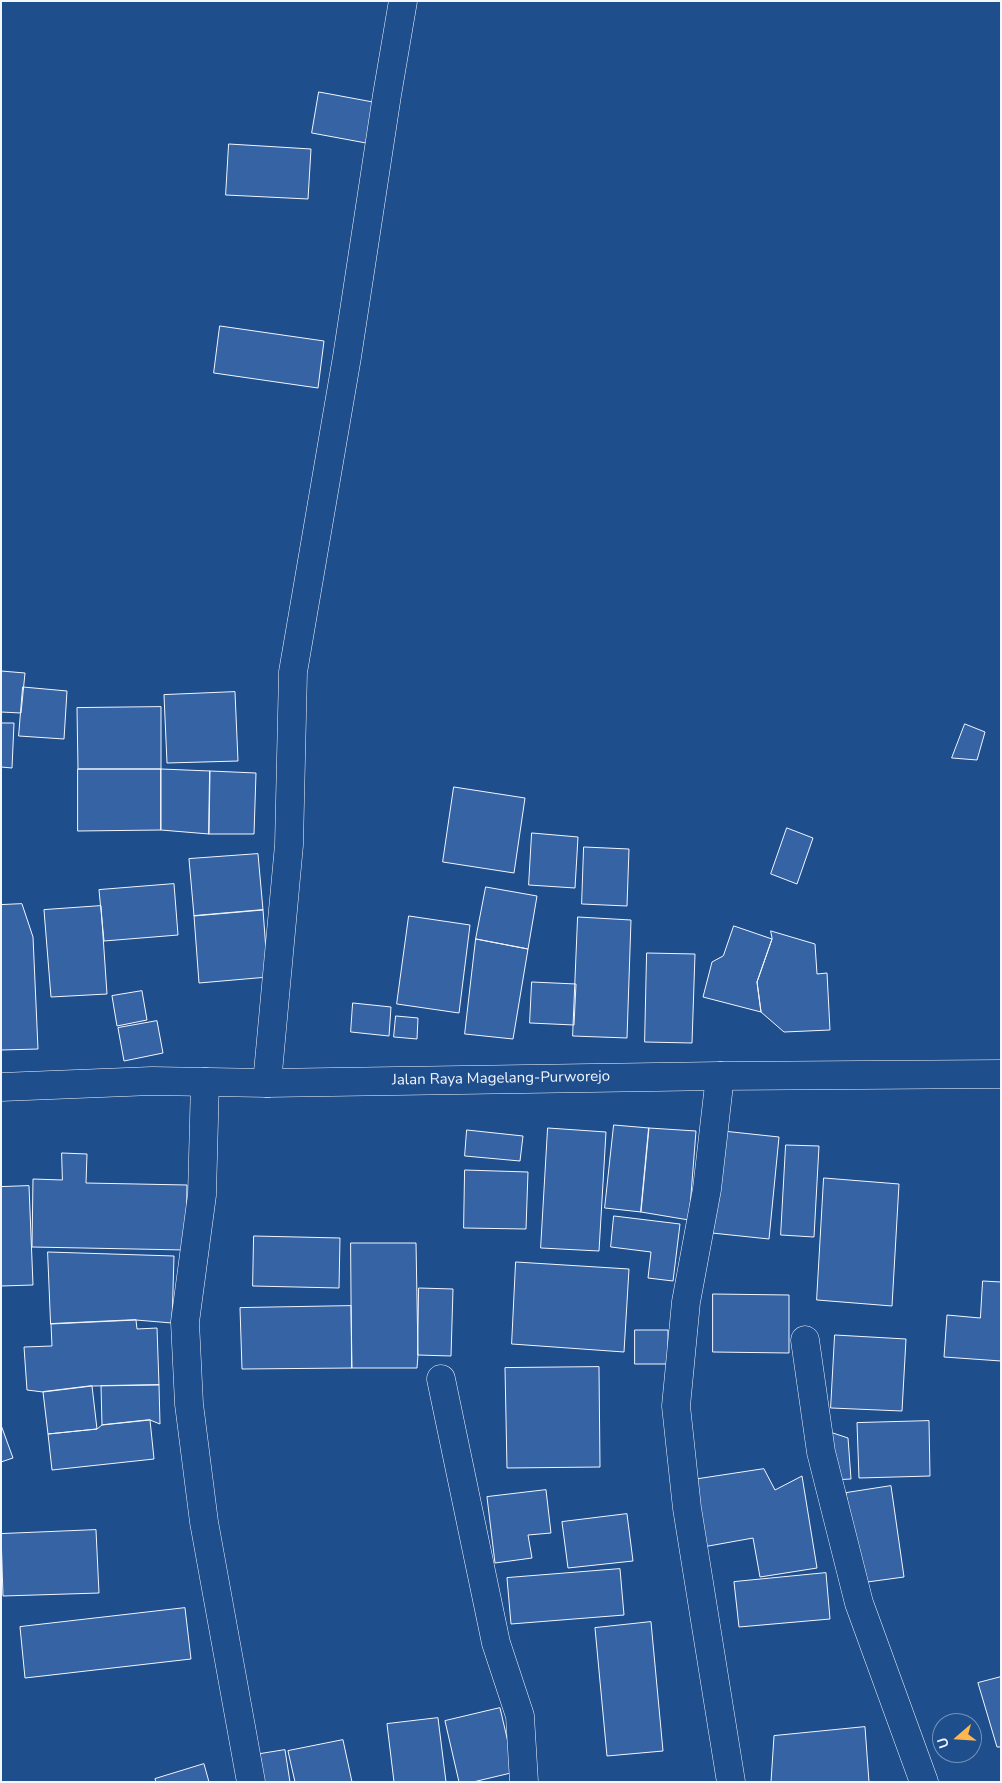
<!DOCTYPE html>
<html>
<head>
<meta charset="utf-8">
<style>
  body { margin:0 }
  #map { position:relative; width:1002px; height:1783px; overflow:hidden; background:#1f4e8c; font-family:"Nunito Sans",sans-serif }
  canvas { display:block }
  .frame { position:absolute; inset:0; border:2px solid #f2f6ff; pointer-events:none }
  .north { position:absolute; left:932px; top:1713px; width:50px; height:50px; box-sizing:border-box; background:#1f4e8c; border:1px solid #7391ba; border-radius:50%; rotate:251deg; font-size:14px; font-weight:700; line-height:20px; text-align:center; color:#f2f6ff }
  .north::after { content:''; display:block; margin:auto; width:18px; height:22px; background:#ffb74d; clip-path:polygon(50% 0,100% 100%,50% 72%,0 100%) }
</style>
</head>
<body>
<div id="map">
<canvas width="1002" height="1783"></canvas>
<div class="frame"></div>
<div class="north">U</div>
</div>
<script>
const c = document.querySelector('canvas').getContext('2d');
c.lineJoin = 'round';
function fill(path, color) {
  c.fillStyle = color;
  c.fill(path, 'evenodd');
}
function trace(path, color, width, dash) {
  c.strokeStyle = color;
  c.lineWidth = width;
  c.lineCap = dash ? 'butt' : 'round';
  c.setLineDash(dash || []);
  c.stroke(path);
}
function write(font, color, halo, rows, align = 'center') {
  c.font = font + ' "Nunito Sans",sans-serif';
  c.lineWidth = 4;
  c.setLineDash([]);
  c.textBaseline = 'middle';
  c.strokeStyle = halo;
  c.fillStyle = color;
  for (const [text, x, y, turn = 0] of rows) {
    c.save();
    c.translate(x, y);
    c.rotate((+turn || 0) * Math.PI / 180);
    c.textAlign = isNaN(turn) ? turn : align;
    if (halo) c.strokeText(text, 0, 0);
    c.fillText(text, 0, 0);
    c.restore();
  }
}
const building = new Path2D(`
  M 319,92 L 373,102 L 366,143 L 312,133 Z
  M 229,144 L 311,149 L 308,199 L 226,195 Z
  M 220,326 L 324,341 L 318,388 L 214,373 Z
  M 1,671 L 25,673 L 21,713 L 1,712 Z
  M 23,687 L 67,691 L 64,739 L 19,736 Z
  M 235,692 L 238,761 L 167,763 L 164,695 Z
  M 161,707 L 161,769 L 78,769 L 77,708 Z
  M 1,723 L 14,723 L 12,768 L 1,767 Z
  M 965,724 L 985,732 L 977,760 L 952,758 Z
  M 78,769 L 161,769 L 161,830 L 78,831 Z
  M 161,769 L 210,771 L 209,834 L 161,830 Z
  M 210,771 L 256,773 L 254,834 L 209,834 Z
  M 454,787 L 525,798 L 514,873 L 443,862 Z
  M 787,828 L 813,838 L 797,884 L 771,874 Z
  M 532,833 L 578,837 L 575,888 L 529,885 Z
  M 584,847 L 629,849 L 627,906 L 582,904 Z
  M 258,854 L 263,910 L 194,916 L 189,859 Z
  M 174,884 L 178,935 L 104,941 L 99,890 Z
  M 486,887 L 537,896 L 528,949 L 476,939 Z
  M 22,904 L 33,937 L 38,1049 L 1,1050 L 1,905 Z
  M 101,906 L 107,994 L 51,997 L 44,910 Z
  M 263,910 L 268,977 L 199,983 L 194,916 Z
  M 409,916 L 470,925 L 459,1013 L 397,1004 Z
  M 578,917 L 631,920 L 627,1038 L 573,1036 Z
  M 734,926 L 772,939 L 757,982 L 761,1012 L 703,997 L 712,962 L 723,956 Z
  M 771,931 L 815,944 L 817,974 L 827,973 L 830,1030 L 784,1032 L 761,1012 L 757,982 L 772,939 Z
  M 476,939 L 528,949 L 513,1039 L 465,1034 Z
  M 647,953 L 695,954 L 692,1043 L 645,1042 Z
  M 532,982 L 576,984 L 574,1025 L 530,1023 Z
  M 142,991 L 147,1020 L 117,1026 L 112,996 Z
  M 353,1003 L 391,1007 L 389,1036 L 351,1032 Z
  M 396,1016 L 418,1018 L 417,1039 L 394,1037 Z
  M 157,1021 L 163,1053 L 124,1061 L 118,1028 Z
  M 614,1125 L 649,1128 L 641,1212 L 605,1208 Z
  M 548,1128 L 606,1132 L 599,1251 L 541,1248 Z
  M 649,1128 L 696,1131 L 689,1220 L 641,1212 Z
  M 467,1130 L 523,1136 L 520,1161 L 465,1156 Z
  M 723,1131 L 779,1137 L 769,1239 L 712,1233 Z
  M 786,1145 L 819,1146 L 814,1237 L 781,1235 Z
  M 62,1153 L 87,1154 L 86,1183 L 187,1185 L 186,1250 L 32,1247 L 33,1179 L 62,1180 Z
  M 465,1170 L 528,1172 L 526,1229 L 464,1228 Z
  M 824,1178 L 899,1184 L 892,1306 L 817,1300 Z
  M 29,1186 L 33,1285 L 1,1286 L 1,1187 Z
  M 614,1216 L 680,1224 L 673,1281 L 648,1278 L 651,1252 L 611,1247 Z
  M 254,1236 L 340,1238 L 339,1288 L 253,1286 Z
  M 351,1243 L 416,1243 L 418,1355 L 417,1368 L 352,1368 Z
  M 48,1252 L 174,1256 L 172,1323 L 136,1320 L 51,1324 Z
  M 516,1262 L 629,1269 L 624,1352 L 512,1344 Z
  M 983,1281 L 1001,1282 L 1001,1361 L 944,1357 L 947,1315 L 980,1318 Z
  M 419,1288 L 453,1289 L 451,1356 L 418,1355 Z
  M 713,1294 L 789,1295 L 789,1353 L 713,1352 Z
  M 351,1306 L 352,1368 L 242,1369 L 240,1308 Z
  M 136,1320 L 137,1329 L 157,1328 L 159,1385 L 92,1386 L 43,1392 L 27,1390 L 24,1347 L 52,1346 L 51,1324 Z
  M 635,1330 L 668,1330 L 668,1364 L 635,1364 Z
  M 835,1335 L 906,1339 L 902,1411 L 831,1408 Z
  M 599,1367 L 600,1467 L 507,1468 L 505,1368 Z
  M 159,1385 L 160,1424 L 150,1420 L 102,1425 L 101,1386 Z
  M 92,1386 L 97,1429 L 48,1434 L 43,1392 Z
  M 150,1420 L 154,1459 L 52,1470 L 48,1434 L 97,1429 L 102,1425 Z
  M 929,1421 L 930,1476 L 859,1478 L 857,1423 Z
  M 1,1425 L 13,1458 L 1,1462 Z
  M 827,1431 L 848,1438 L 851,1479 L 832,1480 Z
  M 764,1469 L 775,1490 L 802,1476 L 817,1568 L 760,1577 L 753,1538 L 703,1547 L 692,1480 Z
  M 891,1486 L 904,1577 L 860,1583 L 846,1493 Z
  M 546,1490 L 551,1533 L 528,1535 L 532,1558 L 495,1563 L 487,1497 Z
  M 627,1514 L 633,1561 L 568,1568 L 562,1522 Z
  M 96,1530 L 99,1593 L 3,1596 L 1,1534 Z
  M 620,1569 L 624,1615 L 511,1624 L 507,1578 Z
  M 826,1573 L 830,1619 L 739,1627 L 734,1582 Z
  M 185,1608 L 191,1659 L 25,1678 L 20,1627 Z
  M 651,1622 L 663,1751 L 607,1756 L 595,1628 Z
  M 1001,1677 L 1001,1747 L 997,1747 L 978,1683 Z
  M 500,1708 L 515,1772 L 473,1782 L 459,1782 L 445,1721 Z
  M 438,1718 L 446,1782 L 394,1782 L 387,1724 Z
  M 865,1727 L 869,1782 L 771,1782 L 774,1736 Z
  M 343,1740 L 352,1782 L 295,1782 L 288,1751 Z
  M 285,1750 L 290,1782 L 264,1782 L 260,1754 Z
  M 204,1764 L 209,1782 L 156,1782 L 155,1779 Z`);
const minor = new Path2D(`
  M 720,1076 L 707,1189 L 686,1302 L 676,1406 L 687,1508 L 731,1782
  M 205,1082 L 202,1195 L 185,1322 L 189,1404 L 204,1522 L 251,1782
  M 267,1083 L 289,845 L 293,672 L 347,357 L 387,95 L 403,1
  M 805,1340 L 821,1452 L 859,1603 L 924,1782
  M 441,1379 L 496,1643 L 520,1716 L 524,1782`);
const primary = new Path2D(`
  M 1,1087 L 152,1081 L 267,1083 L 720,1076 L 1001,1074`);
const streetNames = [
  ["Jalan Raya Magelang-Purworejo",501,1079,-1]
];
fill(building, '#3563a3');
trace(building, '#f2f6ff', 1);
trace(minor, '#f2f6ff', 29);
trace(primary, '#f2f6ff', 29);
trace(minor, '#1f4e8c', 28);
trace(primary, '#1f4e8c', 28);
write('15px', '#f2f6ff', '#1f4e8c', streetNames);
</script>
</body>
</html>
